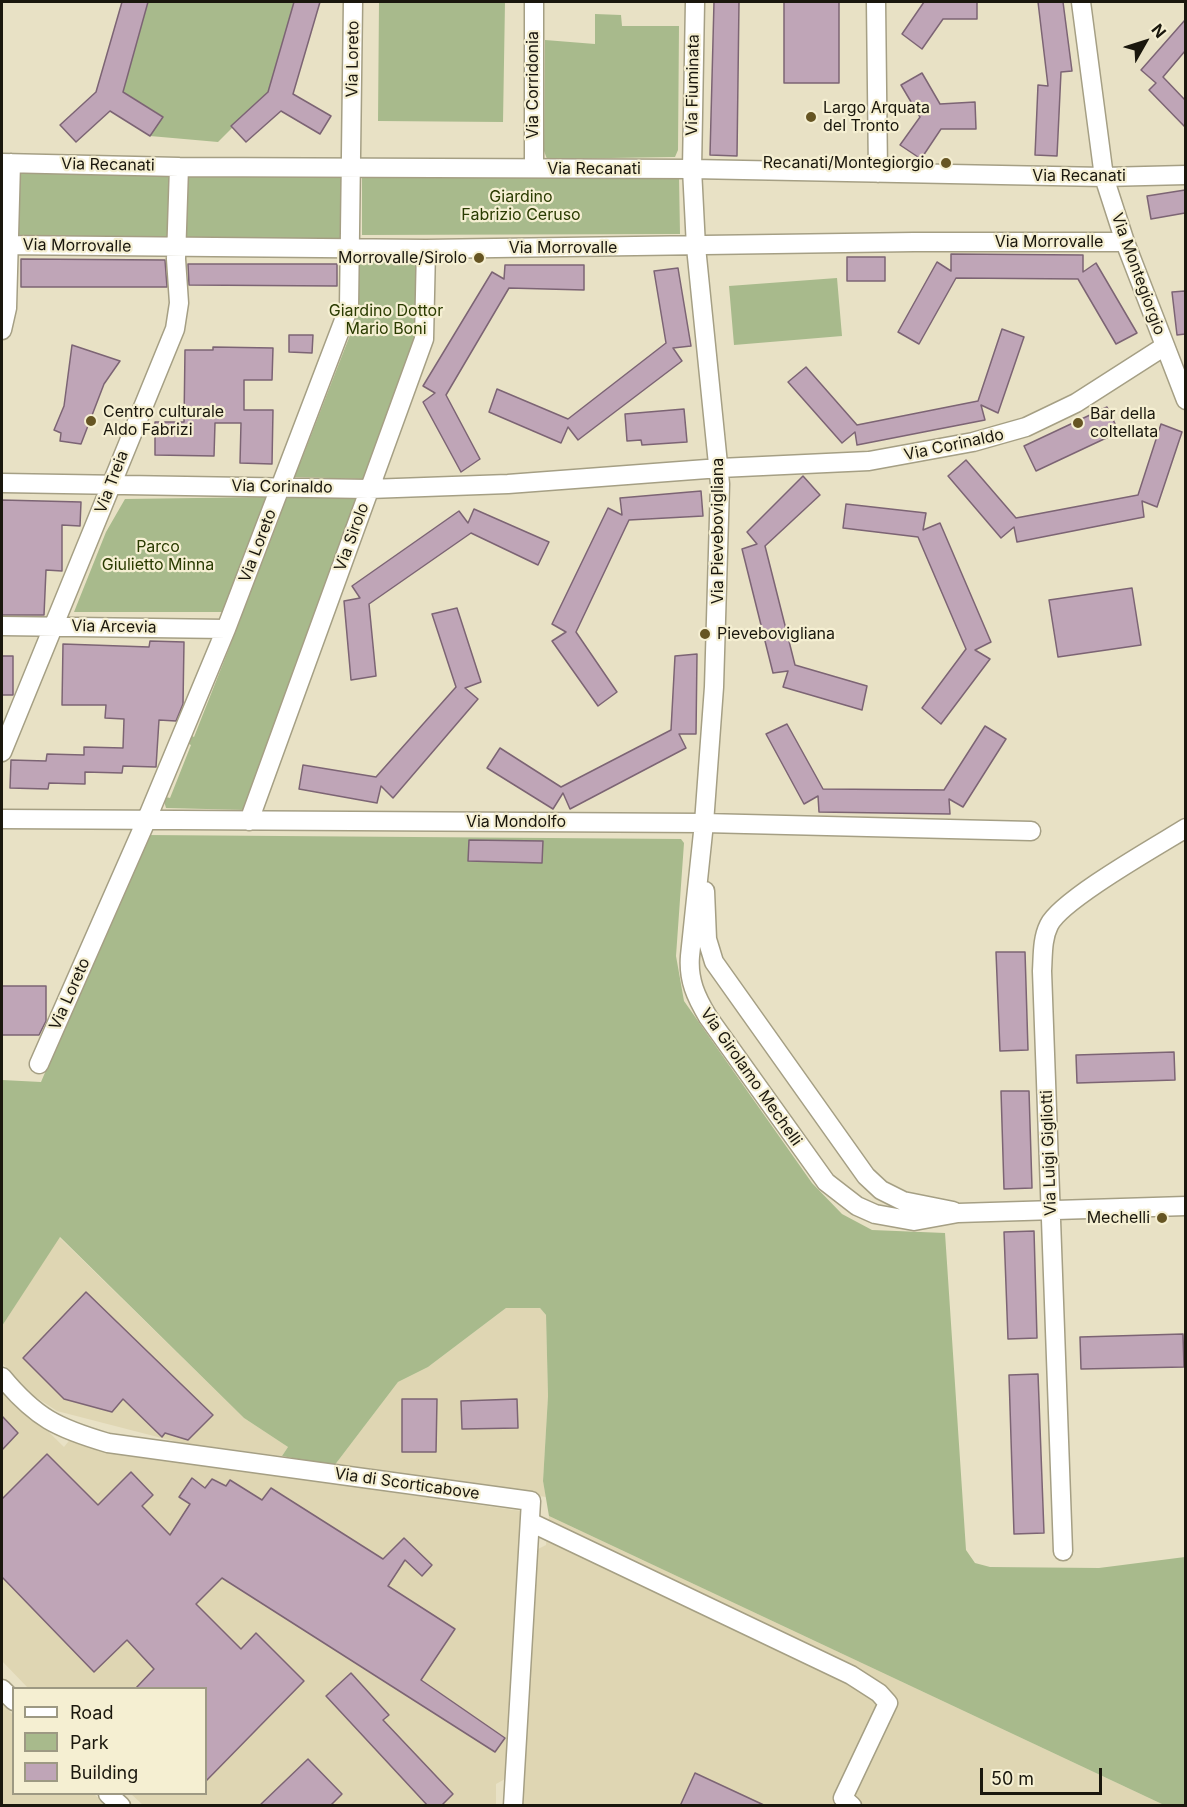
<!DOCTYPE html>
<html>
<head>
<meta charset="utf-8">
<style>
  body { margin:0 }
  #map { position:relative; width:1187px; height:1807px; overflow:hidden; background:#e8e1c5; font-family:Inter,sans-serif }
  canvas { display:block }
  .frame { position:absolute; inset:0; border:3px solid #1a170d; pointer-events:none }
  .legend { position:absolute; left:12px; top:1687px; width:195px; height:108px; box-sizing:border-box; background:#f5efd2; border:2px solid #9d9983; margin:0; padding:8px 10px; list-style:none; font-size:18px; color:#1a170d }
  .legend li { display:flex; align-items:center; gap:12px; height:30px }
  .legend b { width:30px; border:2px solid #9d9983 }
  .north { position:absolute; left:1115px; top:12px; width:60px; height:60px; -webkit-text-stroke:4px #f5efd2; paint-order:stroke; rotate:51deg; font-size:16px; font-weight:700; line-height:24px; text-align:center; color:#1a170d }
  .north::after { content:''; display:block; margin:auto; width:21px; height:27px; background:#1a170d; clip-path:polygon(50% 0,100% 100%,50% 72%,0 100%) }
  .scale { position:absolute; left:980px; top:1768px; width:122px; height:27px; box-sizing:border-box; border:3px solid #1a170d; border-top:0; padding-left:8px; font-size:18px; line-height:21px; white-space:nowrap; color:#1a170d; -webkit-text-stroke:4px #f5efd2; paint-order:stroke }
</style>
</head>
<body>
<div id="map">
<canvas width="1187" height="1807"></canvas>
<div class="frame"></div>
<ul class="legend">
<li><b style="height:8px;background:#fff"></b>Road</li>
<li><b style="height:16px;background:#a8ba8c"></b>Park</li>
<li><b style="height:16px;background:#bfa5b7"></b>Building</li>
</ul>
<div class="north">N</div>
<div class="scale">50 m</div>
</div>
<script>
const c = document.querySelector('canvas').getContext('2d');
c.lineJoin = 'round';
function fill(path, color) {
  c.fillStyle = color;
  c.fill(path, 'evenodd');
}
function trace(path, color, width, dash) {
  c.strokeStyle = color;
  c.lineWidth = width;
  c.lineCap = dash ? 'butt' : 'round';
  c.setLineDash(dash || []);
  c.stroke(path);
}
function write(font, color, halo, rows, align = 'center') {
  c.font = font + ' Inter,sans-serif';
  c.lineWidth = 4.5;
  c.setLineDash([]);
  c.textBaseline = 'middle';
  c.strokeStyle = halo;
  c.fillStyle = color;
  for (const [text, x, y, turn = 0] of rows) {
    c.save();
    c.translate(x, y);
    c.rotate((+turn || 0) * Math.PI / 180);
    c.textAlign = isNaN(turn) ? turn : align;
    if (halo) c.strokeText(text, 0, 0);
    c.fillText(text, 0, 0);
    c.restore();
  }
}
const built = new Path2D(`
  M 59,1237 L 244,1418 L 288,1447 L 282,1456 L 181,1443 L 57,1411 L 34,1396 L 2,1363 L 2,1326 Z
  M 506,1308 L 540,1308 L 546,1315 L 548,1396 L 543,1481 L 546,1497 L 334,1466 L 398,1382 L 428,1367 Z
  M 2,1386 L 64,1447 L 72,1437 L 128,1454 L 521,1511 L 505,1779 L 496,1784 L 496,1805 L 143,1805 L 131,1794 L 206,1794 L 206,1688 L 28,1688 L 2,1661 Z
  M 549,1516 L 1164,1805 L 521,1806 L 538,1549 L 546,1545 Z
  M 2,1703 L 13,1715 L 14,1794 L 94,1794 L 106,1805 L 2,1805 Z`);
const green = new Path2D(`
  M 148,2 L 294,2 L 268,92 L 218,142 L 150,136 L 162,116 L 123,92 Z
  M 379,2 L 505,2 L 503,122 L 378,121 Z
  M 595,14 L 621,15 L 622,26 L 679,26 L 678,150 L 675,157 L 547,159 L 544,151 L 545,40 L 595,44 Z
  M 2,167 L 345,167 L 350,248 L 2,238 Z
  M 362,177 L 679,177 L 680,234 L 362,235 Z
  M 355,257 L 419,257 L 421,334 L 410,352 L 372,455 L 376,457 L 365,479 L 293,477 L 297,459 L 301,461 L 352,330 L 347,327 Z
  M 837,278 L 842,336 L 734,345 L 729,286 Z
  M 268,497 L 270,504 L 222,612 L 74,612 L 106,532 L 125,499 Z
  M 285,497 L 357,498 L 354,516 L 350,515 L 300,653 L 304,655 L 301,663 L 296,662 L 246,810 L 166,808 L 164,801 L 166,797 L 170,798 L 191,745 L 187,743 L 190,735 L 194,737 L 241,618 L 237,616 L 240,607 L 244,609 L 279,519 L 275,516 Z
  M 146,835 L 681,839 L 684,843 L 676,956 L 684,1001 L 812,1183 L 842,1214 L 872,1230 L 945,1233 L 966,1550 L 975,1563 L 990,1567 L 1099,1568 L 1185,1557 L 1185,1805 L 1164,1805 L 549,1516 L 543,1481 L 548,1396 L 546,1315 L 540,1308 L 506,1308 L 428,1367 L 398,1382 L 334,1466 L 282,1456 L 288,1447 L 244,1418 L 60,1237 L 2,1326 L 2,1080 L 41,1082 Z`);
const building = new Path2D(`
  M 122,2 L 148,2 L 123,92 L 163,117 L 150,136 L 110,111 L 76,142 L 60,125 L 96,92 Z
  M 294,2 L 320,2 L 293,94 L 331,116 L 320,134 L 281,111 L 246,142 L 231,126 L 268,92 Z
  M 714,2 L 739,2 L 737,156 L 710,155 Z
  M 784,2 L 839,2 L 839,83 L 784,83 Z
  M 924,2 L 977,2 L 977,19 L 943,19 L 922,49 L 902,34 Z
  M 1038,2 L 1063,2 L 1072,71 L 1061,72 L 1057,156 L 1035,155 L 1038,85 L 1048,86 Z
  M 1185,20 L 1185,51 L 1163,77 L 1185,100 L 1185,127 L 1149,90 L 1156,83 L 1141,70 Z
  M 922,73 L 940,104 L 975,102 L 976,129 L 941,129 L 921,159 L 900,145 L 920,117 L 901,85 Z
  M 1185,190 L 1185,213 L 1151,219 L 1147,196 Z
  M 951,254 L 1083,255 L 1083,272 L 1096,263 L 1137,333 L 1116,344 L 1078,279 L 956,278 L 919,344 L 898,332 L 937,262 L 951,271 Z
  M 847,257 L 885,257 L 885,281 L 847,281 Z
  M 21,259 L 165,260 L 167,287 L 21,287 Z
  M 188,264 L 337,264 L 337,286 L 189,285 Z
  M 505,265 L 584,265 L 584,290 L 509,288 L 446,395 L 480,459 L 461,472 L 423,402 L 435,393 L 423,386 L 492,272 L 504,279 Z
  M 678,268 L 691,346 L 673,348 L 682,361 L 578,440 L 568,427 L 561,443 L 489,412 L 497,389 L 568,419 L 666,343 L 654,271 Z
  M 1185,291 L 1185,334 L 1177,335 L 1172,292 Z
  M 1002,329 L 1024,337 L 998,413 L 981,405 L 985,420 L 857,445 L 855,432 L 842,443 L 788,382 L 806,367 L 857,425 L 978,401 Z
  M 289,335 L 313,335 L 312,353 L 289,352 Z
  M 72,345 L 120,361 L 104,384 L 81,444 L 60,441 L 61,433 L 54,430 L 64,406 Z
  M 213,347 L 273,348 L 272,380 L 244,380 L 244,410 L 273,410 L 272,464 L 240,463 L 241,423 L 215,423 L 214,456 L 155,455 L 155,422 L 184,422 L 185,350 L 213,350 Z
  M 1107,407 L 1119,432 L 1036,471 L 1024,446 Z
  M 684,409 L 687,442 L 642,445 L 641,440 L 627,441 L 625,414 Z
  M 1161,424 L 1182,432 L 1157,507 L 1142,501 L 1144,517 L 1017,542 L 1014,527 L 1001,538 L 948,476 L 966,460 L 1016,518 L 1138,495 Z
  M 803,476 L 820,495 L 765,546 L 795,665 L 867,686 L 862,710 L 783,687 L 788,671 L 773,673 L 742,549 L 757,544 L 747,532 Z
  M 701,491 L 703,516 L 629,520 L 576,632 L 617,692 L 598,706 L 552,641 L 566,632 L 552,624 L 608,508 L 622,515 L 620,498 Z
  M 2,500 L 81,502 L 80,526 L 62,525 L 62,571 L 46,570 L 44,615 L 2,615 Z
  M 846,504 L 926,513 L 923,530 L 940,523 L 991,642 L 975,650 L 990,659 L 941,724 L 922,708 L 966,649 L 918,537 L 843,528 Z
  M 474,509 L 549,542 L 538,565 L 471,533 L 369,604 L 376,676 L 351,680 L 344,601 L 360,598 L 352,586 L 459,511 L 468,523 Z
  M 1132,588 L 1141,645 L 1058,657 L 1049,600 Z
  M 457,608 L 481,682 L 465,688 L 478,699 L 393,798 L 381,786 L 377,803 L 299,789 L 303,765 L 376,777 L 456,687 L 432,614 Z
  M 150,641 L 184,642 L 183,704 L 176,721 L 159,720 L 156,767 L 123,766 L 122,773 L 85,772 L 85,784 L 49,783 L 48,789 L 10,788 L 11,760 L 46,761 L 47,754 L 84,755 L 84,747 L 123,748 L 124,719 L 105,718 L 106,705 L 62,705 L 63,644 L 149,647 Z
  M 697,654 L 696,734 L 679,734 L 686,748 L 570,809 L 563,793 L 553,809 L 487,768 L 500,748 L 561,787 L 671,730 L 675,656 Z
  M 2,656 L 13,656 L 13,695 L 2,695 Z
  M 787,724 L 823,789 L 944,790 L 985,726 L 1006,739 L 963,807 L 949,799 L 950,814 L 819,812 L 818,796 L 804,804 L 766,734 Z
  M 469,840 L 543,841 L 542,863 L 468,861 Z
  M 996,952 L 1025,952 L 1028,1050 L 1000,1051 Z
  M 2,986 L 46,986 L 46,1021 L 39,1035 L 2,1035 Z
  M 1174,1052 L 1175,1080 L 1077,1083 L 1076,1055 Z
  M 1001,1091 L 1029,1091 L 1032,1188 L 1004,1189 Z
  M 1034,1231 L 1037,1338 L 1008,1339 L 1004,1232 Z
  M 86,1292 L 213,1415 L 188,1440 L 165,1433 L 162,1437 L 123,1399 L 112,1412 L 64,1399 L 23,1358 Z
  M 1183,1334 L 1184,1367 L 1081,1369 L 1080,1337 Z
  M 1038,1374 L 1044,1533 L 1014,1534 L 1009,1375 Z
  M 402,1399 L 437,1399 L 436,1452 L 402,1452 Z
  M 517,1399 L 518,1428 L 462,1429 L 461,1401 Z
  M 2,1416 L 18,1433 L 2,1450 Z
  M 47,1454 L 98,1505 L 131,1472 L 153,1495 L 142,1506 L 170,1535 L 190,1504 L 179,1497 L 192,1478 L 205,1488 L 212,1479 L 226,1486 L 230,1480 L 262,1500 L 271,1488 L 383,1559 L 404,1538 L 432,1565 L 422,1576 L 405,1560 L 388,1586 L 455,1629 L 421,1680 L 505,1738 L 495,1752 L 222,1578 L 196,1604 L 241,1649 L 256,1633 L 304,1681 L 206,1781 L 206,1689 L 135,1689 L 154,1669 L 127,1640 L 94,1672 L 2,1577 L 2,1499 Z
  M 351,1673 L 389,1715 L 383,1720 L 453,1794 L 441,1806 L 428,1806 L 326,1696 Z
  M 308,1759 L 342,1794 L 330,1806 L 259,1806 Z
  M 695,1773 L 766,1806 L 680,1806 Z`);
const minor = new Path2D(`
  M 534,2 L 534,168
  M 695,2 L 692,169 L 696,247 L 720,484 L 714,687 L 704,823 L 690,956 C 688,980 696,997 708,1017 L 826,1182 L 857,1206 L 875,1214 L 914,1221 L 958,1213 L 1186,1206
  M 876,2 L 878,173
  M 1081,2 L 1104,177 L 1125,242 L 1186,400
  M 2,163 L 179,167 L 692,169 L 1104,177 L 1186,175
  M 2,245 L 426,249 L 914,242 L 1125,242
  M 2,330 L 7,308 L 11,163
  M 2,483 L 369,489 L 508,484 L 720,468 L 869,461 L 973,442 L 1026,427 L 1076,403 L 1165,346
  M 2,626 L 226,629
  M 2,752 L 175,329 L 179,303 L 176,259 L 179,167
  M 2,819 L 704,823 L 1031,831
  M 249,821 L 424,339 L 426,249
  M 705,891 L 707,939 L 714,962 L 866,1176 L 881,1190 L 903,1201 L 953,1211
  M 39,1064 L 146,821 L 226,629 L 349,307 L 353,2
  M 2,1377 C 36,1418 57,1428 108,1443 L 531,1501 L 513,1806
  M 530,1522 L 851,1675 L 879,1693 L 888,1703 L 843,1798 L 852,1806
  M 1063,1551 L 1042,971 C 1043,955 1042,939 1049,925 C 1061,900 1157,846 1186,828
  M 2,1689 L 14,1701
  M 108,1794 L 121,1806`);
const markers = [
  [811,117,6,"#665523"],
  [946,163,6,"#665523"],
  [479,258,6,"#665523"],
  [91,421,6,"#665523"],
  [1078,423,6,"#665523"],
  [705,634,6,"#665523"],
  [1162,1218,6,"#665523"]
];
const streetNames = [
  ["Via Loreto",353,59,-89],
  ["Via Corridonia",533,85,-90],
  ["Via Fiuminata",693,85,-89],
  ["Via Recanati",108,165,1],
  ["Via Recanati",594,169],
  ["Via Recanati",1079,176],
  ["Via Morrovalle",1049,242],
  ["Via Morrovalle",77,246,1],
  ["Via Morrovalle",563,248],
  ["Via Montegiorgio",1138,274,70],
  ["Via Corinaldo",954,445,-12],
  ["Via Treia",112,482,-69],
  ["Via Corinaldo",282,487,1],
  ["Via Pievebovigliana",718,531,-90],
  ["Via Sirolo",352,537,-70],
  ["Via Loreto",258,546,-69],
  ["Via Arcevia",114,627,1],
  ["Via Mondolfo",516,822],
  ["Via Loreto",70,994,-66],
  ["Via Girolamo Mechelli",751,1077,55],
  ["Via Luigi Gigliotti",1049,1153,-92],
  ["Via di Scorticabove",407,1484,8]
];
const poiNames = [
  ["Largo Arquata",823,108],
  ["del Tronto",823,126],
  ["Recanati/Montegiorgio",934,163,"right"],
  ["Morrovalle/Sirolo",467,258,"right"],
  ["Centro culturale",103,412],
  ["Aldo Fabrizi",103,430],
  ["Bar della",1090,414],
  ["coltellata",1090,432],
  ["Pievebovigliana",717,634],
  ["Mechelli",1150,1218,"right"]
];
const parkNames = [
  ["Giardino",521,197],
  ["Fabrizio Ceruso",521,215],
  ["Giardino Dottor",386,311],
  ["Mario Boni",386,329],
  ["Parco",158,547],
  ["Giulietto Minna",158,565]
];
fill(built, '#dfd6b3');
fill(green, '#a8ba8c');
fill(building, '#bfa5b7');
trace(building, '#7c6474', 1.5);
trace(minor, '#a59f84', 21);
trace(minor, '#fff', 18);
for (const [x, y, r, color] of markers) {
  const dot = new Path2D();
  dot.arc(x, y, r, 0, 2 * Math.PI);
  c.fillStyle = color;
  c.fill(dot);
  trace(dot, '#f5efd2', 2);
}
write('16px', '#1a170d', '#f5efd2', streetNames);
write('16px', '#1a170d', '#f5efd2', poiNames, 'left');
write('16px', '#2a3b00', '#f5efd2', parkNames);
</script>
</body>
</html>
